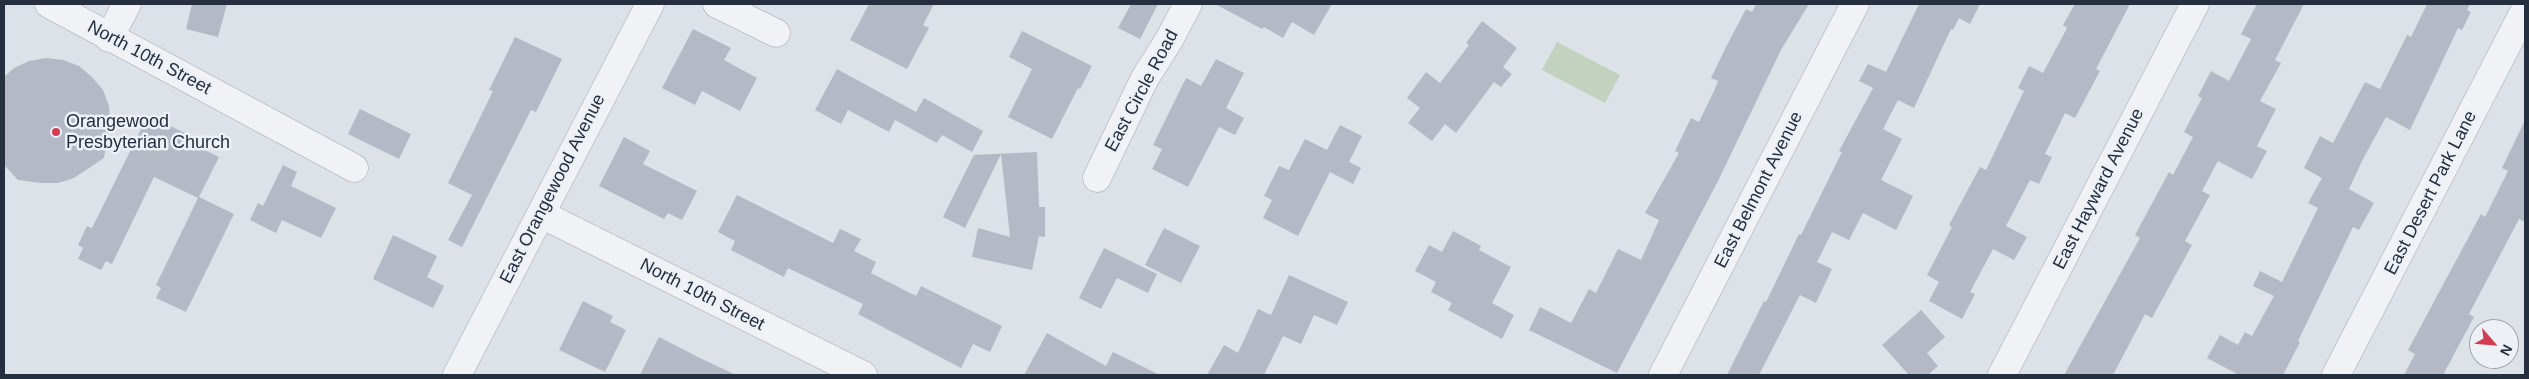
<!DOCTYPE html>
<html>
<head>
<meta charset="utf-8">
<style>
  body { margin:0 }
  #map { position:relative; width:2529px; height:379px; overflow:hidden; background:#dde1e8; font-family:Arial,sans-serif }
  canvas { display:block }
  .frame { position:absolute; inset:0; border:5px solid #262f3f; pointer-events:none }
  .north { position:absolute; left:2469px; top:319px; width:50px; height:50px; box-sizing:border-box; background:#edf0f5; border:1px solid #9da3ac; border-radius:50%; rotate:117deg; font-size:14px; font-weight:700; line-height:20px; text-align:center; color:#262f3f }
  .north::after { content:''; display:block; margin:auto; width:18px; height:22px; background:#d33c52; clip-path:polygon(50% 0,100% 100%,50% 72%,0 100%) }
</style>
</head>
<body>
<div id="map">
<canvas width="2529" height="379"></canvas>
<div class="frame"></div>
<div class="north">N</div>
</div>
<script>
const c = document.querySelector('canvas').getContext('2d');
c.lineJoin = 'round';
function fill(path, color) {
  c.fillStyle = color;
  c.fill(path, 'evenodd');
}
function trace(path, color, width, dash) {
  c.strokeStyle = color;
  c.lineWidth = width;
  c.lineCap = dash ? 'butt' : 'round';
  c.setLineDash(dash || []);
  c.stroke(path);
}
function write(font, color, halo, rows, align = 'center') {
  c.font = font + ' Arial,sans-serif';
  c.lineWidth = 5;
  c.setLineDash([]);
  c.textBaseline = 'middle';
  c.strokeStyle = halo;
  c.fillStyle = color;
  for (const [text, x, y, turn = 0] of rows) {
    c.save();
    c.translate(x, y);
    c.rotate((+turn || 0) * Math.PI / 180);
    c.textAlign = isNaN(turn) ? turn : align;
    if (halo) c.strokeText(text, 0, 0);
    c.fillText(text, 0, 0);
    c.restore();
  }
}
const green = new Path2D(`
  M 1557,42 L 1620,75 L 1605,103 L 1542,70 Z`);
const building = new Path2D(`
  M 192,4 L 227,4 L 218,37 L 186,29 Z
  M 869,4 L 934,4 L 923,25 L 929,28 L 907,69 L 850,40 Z
  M 1131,4 L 1158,4 L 1140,39 L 1118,28 Z
  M 1215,4 L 1332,4 L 1314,35 L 1292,22 L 1283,38 L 1264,27 L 1262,29 Z
  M 1756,4 L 1809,4 L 1781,50 L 1718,181 L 1617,373 L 1529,330 L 1540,307 L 1571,323 L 1589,289 L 1596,293 L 1618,249 L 1641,260 L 1659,220 L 1645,213 L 1679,153 L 1675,151 L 1691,118 L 1699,122 L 1714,91 L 1718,81 L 1711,78 L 1727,45 L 1746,9 L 1752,12 Z
  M 1919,4 L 1980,4 L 1970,24 L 1959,18 L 1953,30 L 1951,29 L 1914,108 L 1898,100 L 1883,129 L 1902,139 L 1881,180 L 1913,196 L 1896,230 L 1863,213 L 1849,240 L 1832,232 L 1817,262 L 1832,269 L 1816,303 L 1800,295 L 1759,375 L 1727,375 L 1764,301 L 1766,302 L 1799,234 L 1801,235 L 1842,152 L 1839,151 L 1873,88 L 1859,81 L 1868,64 L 1886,72 Z
  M 2075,4 L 2130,4 L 2096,69 L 2100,71 L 2075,118 L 2065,113 L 2045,154 L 2052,157 L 2039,184 L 2030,180 L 2006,226 L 2027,237 L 2014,260 L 1993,249 L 1970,292 L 1975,294 L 1962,319 L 1929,301 L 1939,282 L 1927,275 L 1952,227 L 1949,225 L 1980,167 L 1986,170 L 2024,91 L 2018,88 L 2029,66 L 2043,73 L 2067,28 L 2063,25 Z
  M 2257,4 L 2304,4 L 2275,60 L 2281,63 L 2260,101 L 2276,109 L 2257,146 L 2267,151 L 2252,179 L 2218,161 L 2202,191 L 2210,195 L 2185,241 L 2192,245 L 2152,318 L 2145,314 L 2113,375 L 2064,375 L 2140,238 L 2135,235 L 2169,172 L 2173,175 L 2193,137 L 2184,132 L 2202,98 L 2198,96 L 2211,71 L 2229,81 L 2251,39 L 2241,34 Z
  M 2427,4 L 2470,4 L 2467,10 L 2471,12 L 2462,30 L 2458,28 L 2410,130 L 2386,117 L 2363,159 L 2349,189 L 2374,203 L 2359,230 L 2353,227 L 2298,341 L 2300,342 L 2283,375 L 2239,375 L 2207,358 L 2220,335 L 2238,345 L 2245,332 L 2252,336 L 2274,296 L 2253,286 L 2260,271 L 2282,282 L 2318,208 L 2308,203 L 2322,178 L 2304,168 L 2320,136 L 2333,143 L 2365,82 L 2380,89 L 2407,35 L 2411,37 Z
  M 1482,21 L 1517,48 L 1503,67 L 1512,74 L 1501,87 L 1494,82 L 1456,133 L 1445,124 L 1432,141 L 1408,123 L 1420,108 L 1407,98 L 1426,72 L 1440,83 L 1469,45 L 1466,43 Z
  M 693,29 L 731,48 L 724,60 L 757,78 L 740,111 L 702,91 L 695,105 L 662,88 Z
  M 1022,31 L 1092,66 L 1080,89 L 1078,88 L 1052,139 L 1008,117 L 1032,69 L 1009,57 Z
  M 515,37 L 562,59 L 536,112 L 531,110 L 462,247 L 448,240 L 472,195 L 448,183 L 493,91 L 489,90 Z
  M 46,58 L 63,60 L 79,66 L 92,77 L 103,90 L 109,106 L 110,123 L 104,158 L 74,178 L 58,183 L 41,183 L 18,180 L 4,165 L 4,77 L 14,68 L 29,61 Z
  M 1216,59 L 1244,73 L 1226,108 L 1244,118 L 1235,135 L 1219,127 L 1188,187 L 1152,169 L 1162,149 L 1153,145 L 1186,78 L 1201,86 Z
  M 837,69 L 916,112 L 924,98 L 983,131 L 972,152 L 942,135 L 937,143 L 895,120 L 889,132 L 848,110 L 841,124 L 815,110 Z
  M 360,109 L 411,134 L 399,159 L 348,134 Z
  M 155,119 L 185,133 L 182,139 L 219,157 L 199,197 L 234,214 L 186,312 L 156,298 L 161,288 L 156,285 L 198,198 L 154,177 L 112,264 L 106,261 L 101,270 L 78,259 L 83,248 L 78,245 L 87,226 L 92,228 L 145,121 L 153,125 Z
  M 2525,120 L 2525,222 L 2519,219 L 2469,314 L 2474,317 L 2443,375 L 2404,375 L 2415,354 L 2408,350 L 2481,214 L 2485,217 L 2508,171 L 2502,168 Z
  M 1340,125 L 1362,136 L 1349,162 L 1361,168 L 1353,184 L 1330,172 L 1298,236 L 1263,218 L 1272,200 L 1264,196 L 1279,166 L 1289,170 L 1305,139 L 1327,150 Z
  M 624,137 L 650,151 L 643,164 L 697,191 L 682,220 L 668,213 L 664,219 L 599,186 Z
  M 1037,152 L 1039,207 L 1045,207 L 1045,237 L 1039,236 L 1032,270 L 972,257 L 978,228 L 1010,237 L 1001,154 L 965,228 L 943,217 L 974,155 Z
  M 283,165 L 297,172 L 291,186 L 336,208 L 321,238 L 282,220 L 276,233 L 250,220 L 258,203 L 263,206 Z
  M 737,195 L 833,243 L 840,229 L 861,239 L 854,251 L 876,262 L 871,273 L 916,296 L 921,286 L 1002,326 L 990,352 L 973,344 L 961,368 L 858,314 L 863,304 L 788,268 L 784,277 L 731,250 L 735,241 L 718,232 Z
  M 1164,228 L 1200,246 L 1181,283 L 1145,265 Z
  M 1453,231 L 1481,246 L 1479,250 L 1511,267 L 1492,303 L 1514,315 L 1502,339 L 1448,310 L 1452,303 L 1431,292 L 1436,282 L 1415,271 L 1429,245 L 1442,252 Z
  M 393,235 L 437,256 L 427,277 L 444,286 L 433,308 L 373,279 Z
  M 1104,248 L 1157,274 L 1148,293 L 1117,278 L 1101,309 L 1079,298 Z
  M 1289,275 L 1348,302 L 1337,325 L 1314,315 L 1301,344 L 1283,336 L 1264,375 L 1207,375 L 1224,345 L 1238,353 L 1258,309 L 1271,315 Z
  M 583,301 L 613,316 L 610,322 L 626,330 L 605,372 L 559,350 Z
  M 1921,310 L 1945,337 L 1927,353 L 1938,366 L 1928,375 L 1909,375 L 1882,345 Z
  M 1047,333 L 1106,366 L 1113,352 L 1160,375 L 1024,375 Z
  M 659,337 L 702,359 L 736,375 L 640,375 Z`);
const minor = new Path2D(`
  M 49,4 L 354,168
  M 717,4 L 776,33
  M 109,38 L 127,4
  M 1097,178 L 1145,78 L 1169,40 L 1188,4
  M 541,214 L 863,375
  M 457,375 L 650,4
  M 1663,375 L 1855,4
  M 2002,375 L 2195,4
  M 2336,375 L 2525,10`);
const markers = [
  [56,132,5,"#d33c52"]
];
const streetNames = [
  ["North 10th Street",149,58,28],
  ["East Circle Road",1142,91,-62],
  ["East Orangewood Avenue",553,189,-63],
  ["East Hayward Avenue",2099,189,-63],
  ["East Belmont Avenue",1759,190,-63],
  ["East Desert Park Lane",2431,193,-63],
  ["North 10th Street",702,295,27]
];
const poiNames = [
  ["Orangewood",66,122],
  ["Presbyterian Church",66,143]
];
fill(green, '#c3d2be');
fill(building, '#b4bac5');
trace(minor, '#a2a8b2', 29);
trace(minor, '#f0f2f6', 28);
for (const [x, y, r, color] of markers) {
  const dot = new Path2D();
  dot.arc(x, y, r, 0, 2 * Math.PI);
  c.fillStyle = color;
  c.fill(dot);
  trace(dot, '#edf0f5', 2);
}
write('18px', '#262f3f', '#edf0f5', streetNames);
write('18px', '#262f3f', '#edf0f5', poiNames, 'left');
</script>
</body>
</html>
